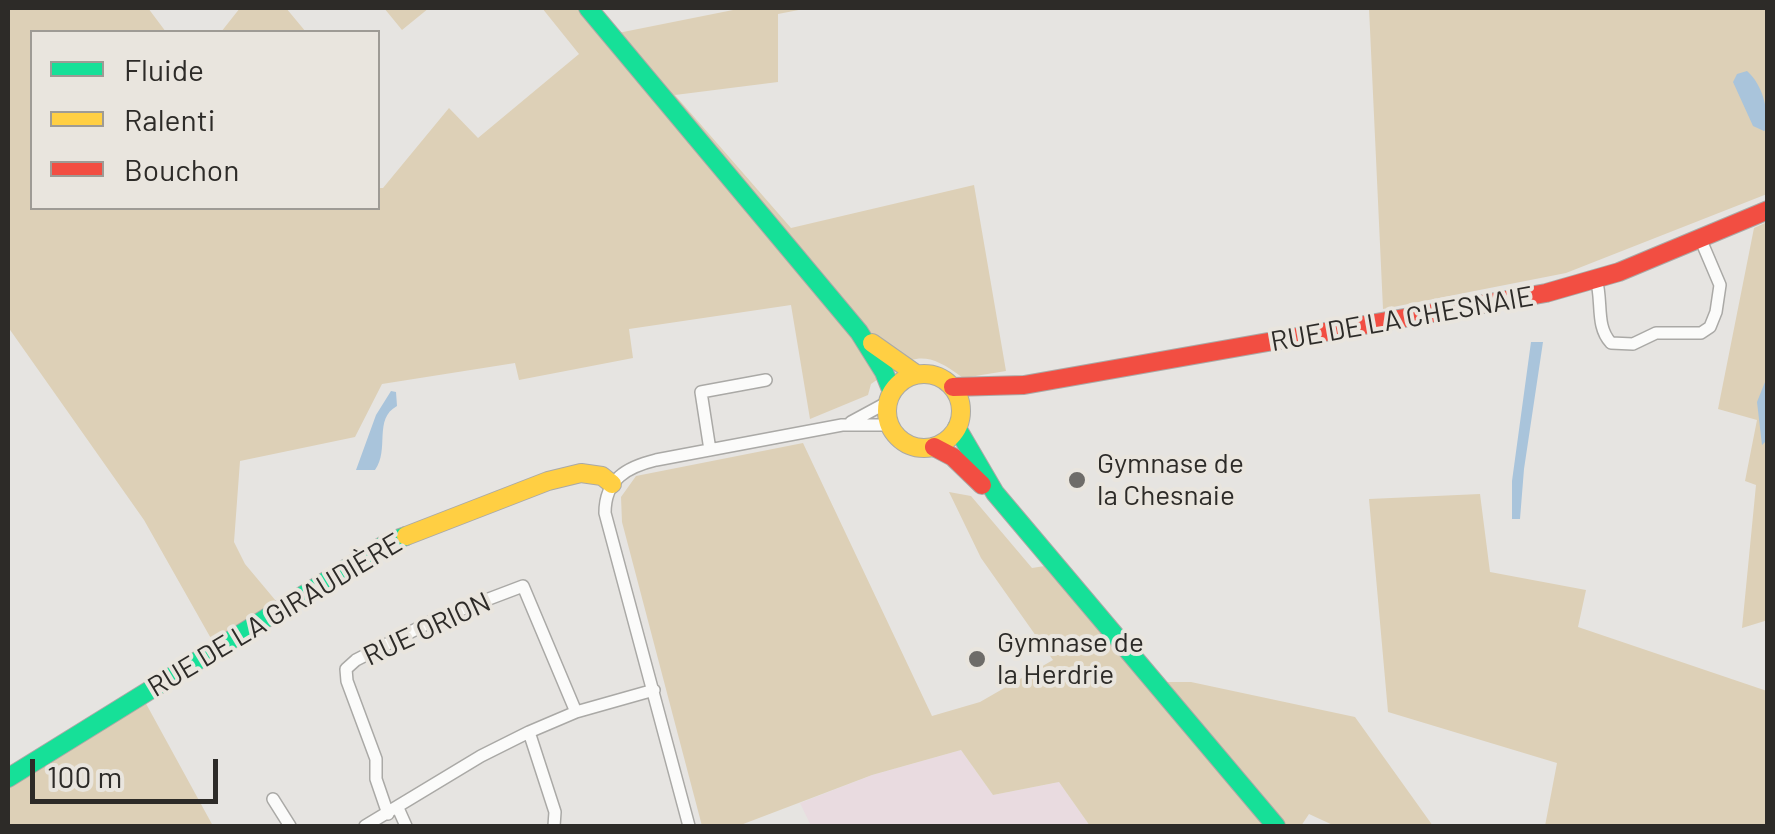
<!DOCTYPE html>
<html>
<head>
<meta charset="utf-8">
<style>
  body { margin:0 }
  #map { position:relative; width:1775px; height:834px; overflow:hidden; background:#e6e4e1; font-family:Barlow,sans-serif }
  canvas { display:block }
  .frame { position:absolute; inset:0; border:10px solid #2d2b28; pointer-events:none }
  .legend { position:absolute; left:30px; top:30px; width:350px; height:180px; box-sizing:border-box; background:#e9e5de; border:2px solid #9e9b95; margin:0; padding:12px 18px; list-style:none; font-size:30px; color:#2d2b28 }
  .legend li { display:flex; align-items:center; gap:20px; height:50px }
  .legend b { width:50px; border:2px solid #9e9b95 }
  .scale { position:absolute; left:30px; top:759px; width:188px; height:45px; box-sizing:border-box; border:5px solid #2d2b28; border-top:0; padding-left:12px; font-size:30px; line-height:35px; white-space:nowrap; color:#2d2b28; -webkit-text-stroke:8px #e9e5de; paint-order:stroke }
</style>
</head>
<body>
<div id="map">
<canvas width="1775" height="834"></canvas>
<div class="frame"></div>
<ul class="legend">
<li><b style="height:12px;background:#16e098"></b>Fluide</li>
<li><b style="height:12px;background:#ffcf43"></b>Ralenti</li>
<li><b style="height:12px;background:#f24e42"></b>Bouchon</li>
</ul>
<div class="scale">100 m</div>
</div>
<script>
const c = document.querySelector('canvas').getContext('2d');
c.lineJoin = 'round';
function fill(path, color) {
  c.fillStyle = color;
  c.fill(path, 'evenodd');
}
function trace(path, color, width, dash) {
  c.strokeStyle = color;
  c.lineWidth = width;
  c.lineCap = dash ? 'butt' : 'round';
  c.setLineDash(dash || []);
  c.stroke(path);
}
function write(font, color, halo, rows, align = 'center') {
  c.font = font + ' Barlow,sans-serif';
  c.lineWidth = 8;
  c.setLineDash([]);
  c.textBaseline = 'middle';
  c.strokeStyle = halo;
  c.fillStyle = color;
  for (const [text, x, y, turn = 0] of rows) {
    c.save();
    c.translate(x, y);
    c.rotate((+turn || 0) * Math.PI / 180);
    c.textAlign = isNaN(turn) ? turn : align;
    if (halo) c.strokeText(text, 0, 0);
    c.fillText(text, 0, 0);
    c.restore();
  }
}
const education = new Path2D(`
  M 961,750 L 993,795 L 1059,782 L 1090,826 L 811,826 L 800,803 L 872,775 Z`);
const green = new Path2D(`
  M 8,8 L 148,8 L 166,32 L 32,32 L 32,208 L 378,208 L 378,188 L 383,188 L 449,108 L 478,138 L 579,54 L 542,8 L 599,8 L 618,33 L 743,8 L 809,8 L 778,14 L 778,82 L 675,95 L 791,228 L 974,185 L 1006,371 L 963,378 C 922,346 910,357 871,384 L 868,395 L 810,419 L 791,305 L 629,329 L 633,358 L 519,380 L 515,363 L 382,384 L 355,437 L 240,461 L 234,542 L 245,564 L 276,601 L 213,642 L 144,520 L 8,327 Z
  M 240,8 L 286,8 L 306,32 L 221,32 Z
  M 384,8 L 429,8 L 402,30 Z
  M 1369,8 L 1767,8 L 1767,194 L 1566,273 L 1383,309 Z
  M 1767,222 L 1768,620 L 1742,628 L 1756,485 L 1745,481 L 1757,420 L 1718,409 L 1754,228 Z
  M 803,443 L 932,716 L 980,702 L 1053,660 L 981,558 L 949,492 L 971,496 L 1032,568 L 1051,565 L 1143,682 L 1191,682 L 1355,717 L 1433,826 L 1335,826 L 1309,814 L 1301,826 L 1090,826 L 1059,782 L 993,795 L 961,750 L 872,775 L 738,826 L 702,826 L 622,522 L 621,497 L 636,476 Z
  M 1480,494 L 1490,572 L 1586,590 L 1578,627 L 1767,691 L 1767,826 L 1545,826 L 1557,763 L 1388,712 L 1369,499 Z
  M 138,689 L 213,826 L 8,826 L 8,770 Z`);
const water = new Path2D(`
  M 1747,71 C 1763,85 1768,109 1767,129 L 1764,131 L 1753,126 L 1733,82 L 1737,74 Z
  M 1531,342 L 1543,342 L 1524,469 L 1520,519 L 1512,519 L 1512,481 Z
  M 1767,377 L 1767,440 L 1762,445 L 1757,402 Z
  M 391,391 L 396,392 L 397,406 C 373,419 390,449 375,470 L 356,470 L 376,415 Z`);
const street = new Path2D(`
  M 1596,279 C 1603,301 1595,326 1611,343 L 1633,344 L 1656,333 L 1701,333 L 1710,327 L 1716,312 L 1720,285 L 1700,238
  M 851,422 L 888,402
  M 710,450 L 701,392 L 766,380
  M 529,732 L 555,812 L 554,826
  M 273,799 L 290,826
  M 398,808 L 406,826
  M 388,814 L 376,779 L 376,759 L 347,681 L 346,669 L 356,660 L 436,619 L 523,586 L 576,712
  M 365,826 L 481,756 L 529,732 L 576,712 L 654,690
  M 689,826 L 605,513 C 605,479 627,467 656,460 L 842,425 L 886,425 L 891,428`);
const fast = new Path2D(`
  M 588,8 L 859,332 L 884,372 L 892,392
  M 957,428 L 995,493 L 1276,826
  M 8,778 L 389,542 L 406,536`);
const slow = new Path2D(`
  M 872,343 L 916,374
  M887 411a37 37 0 1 1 74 0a37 37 0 1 1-74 0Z
  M 406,536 L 548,481 L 581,473 L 602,476 L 612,484`);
const jam = new Path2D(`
  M 953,387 L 1024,385 L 1546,293 L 1619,272 L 1768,210
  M 934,447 L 953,457 L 982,485`);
const markers = [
  [1077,480,10,"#6e6c69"],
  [977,659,10,"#6e6c69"]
];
const streetNames = [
  ["RUE DE LA CHESNAIE",1402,319,-10],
  ["RUE DE LA GIRAUDIÈRE",275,615,-31],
  ["RUE ORION",427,629,-25]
];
const poiNames = [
  ["Gymnase de",1097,464],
  ["la Chesnaie",1097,496],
  ["Gymnase de",997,643],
  ["la Herdrie",997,675]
];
fill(education, '#e9dbe0');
fill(green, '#ddd0b7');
fill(water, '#a9c4db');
trace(street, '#aaa9a6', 14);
trace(fast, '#aaa9a6', 20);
trace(slow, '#aaa9a6', 20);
trace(jam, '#aaa9a6', 20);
trace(street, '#fbfbfa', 11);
trace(fast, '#16e098', 18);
trace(slow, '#ffcf43', 18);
trace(jam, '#f24e42', 18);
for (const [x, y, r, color] of markers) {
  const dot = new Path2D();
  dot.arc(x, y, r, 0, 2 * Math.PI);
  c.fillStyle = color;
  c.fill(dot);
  trace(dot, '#e9e5de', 4);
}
write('28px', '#2d2b28', '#e9e5de', streetNames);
write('28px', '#2d2b28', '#e9e5de', poiNames, 'left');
</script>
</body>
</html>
